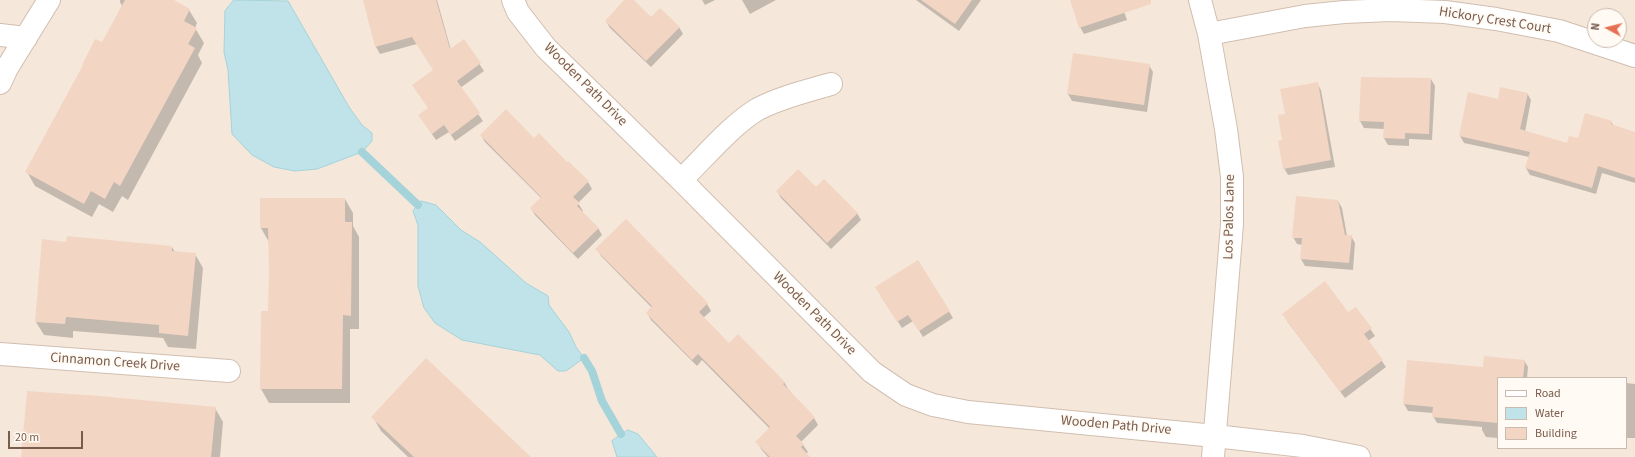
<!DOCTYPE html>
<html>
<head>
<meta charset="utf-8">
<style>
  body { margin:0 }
  #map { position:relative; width:1635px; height:457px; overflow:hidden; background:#fdf6ec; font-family:"Source Sans 3",sans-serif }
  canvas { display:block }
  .legend { position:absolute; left:1497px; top:377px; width:130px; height:72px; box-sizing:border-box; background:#fffaf3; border:1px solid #cabbb1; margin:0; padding:5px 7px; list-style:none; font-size:12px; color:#7a5c4d }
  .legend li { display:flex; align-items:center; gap:8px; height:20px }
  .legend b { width:20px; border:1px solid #cabbb1 }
  .north { position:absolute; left:1587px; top:8px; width:40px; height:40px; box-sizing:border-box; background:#fffaf3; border:1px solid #cabbb1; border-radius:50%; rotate:277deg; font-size:11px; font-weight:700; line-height:16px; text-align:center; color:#7a5c4d }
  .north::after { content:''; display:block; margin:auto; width:14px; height:18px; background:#e76f51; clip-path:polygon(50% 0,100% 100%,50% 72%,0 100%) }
  .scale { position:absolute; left:8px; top:431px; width:75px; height:18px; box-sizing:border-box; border:2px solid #7a5c4d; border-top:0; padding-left:5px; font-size:12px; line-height:14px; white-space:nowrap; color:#7a5c4d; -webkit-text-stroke:3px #fffaf3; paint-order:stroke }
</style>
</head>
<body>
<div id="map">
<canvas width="1635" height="457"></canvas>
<ul class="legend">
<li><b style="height:5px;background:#fff"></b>Road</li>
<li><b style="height:11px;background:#bfe3e8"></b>Water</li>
<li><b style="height:11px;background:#f3d5c3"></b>Building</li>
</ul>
<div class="north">N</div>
<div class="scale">20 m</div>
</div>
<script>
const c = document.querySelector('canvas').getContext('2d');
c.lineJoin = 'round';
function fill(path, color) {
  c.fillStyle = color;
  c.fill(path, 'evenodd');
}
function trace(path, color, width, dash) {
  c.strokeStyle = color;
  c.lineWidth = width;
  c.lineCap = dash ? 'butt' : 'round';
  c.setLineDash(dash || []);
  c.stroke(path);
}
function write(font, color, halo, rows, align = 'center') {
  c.font = font + ' "Source Sans 3",sans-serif';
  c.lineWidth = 3;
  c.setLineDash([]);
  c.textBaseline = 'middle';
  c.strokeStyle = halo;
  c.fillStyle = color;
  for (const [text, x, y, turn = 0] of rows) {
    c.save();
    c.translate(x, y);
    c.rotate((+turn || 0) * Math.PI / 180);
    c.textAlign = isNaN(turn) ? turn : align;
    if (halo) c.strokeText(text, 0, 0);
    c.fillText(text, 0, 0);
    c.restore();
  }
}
const residential = new Path2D(`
  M 0,0 L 1635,0 L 1635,457 L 0,457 ZM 1595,16 L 1619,16 L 1619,40 L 1595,40 ZM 1498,378 L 1626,378 L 1626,448 L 1498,448 Z`);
const water = new Path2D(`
  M 234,0 L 288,1 L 349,107 L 362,125 L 372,133 L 372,141 L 362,152 L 317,169 L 295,171 L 274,167 L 252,155 L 232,134 L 228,70 L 224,52 L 225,11 Z
  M 421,201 L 436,205 L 461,230 L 480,242 L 526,283 L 548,296 L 549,305 L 569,332 L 576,347 L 584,358 L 566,371 L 558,371 L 540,355 L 462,340 L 435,323 L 424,308 L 418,286 L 418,225 L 413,211 Z
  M 628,430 L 638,434 L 657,457 L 617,457 L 612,441 Z`);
const shadow = new Path2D(`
  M 120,0 L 172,0 L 189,10 L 197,23 L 195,28 L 204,43 L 198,55 L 202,63 L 128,200 L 122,196 L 113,212 L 99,204 L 92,217 L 35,186 L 27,172 L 102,44 L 122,6 L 120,2 Z
  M 364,0 L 437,0 L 451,50 L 464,41 L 484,71 L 460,88 L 483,121 L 455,141 L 449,132 L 436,140 L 419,115 L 429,109 L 434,70 L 417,44 L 380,54 L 376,47 Z
  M 626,0 L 633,0 L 651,18 L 679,27 L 683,34 L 651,67 L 610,28 L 606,21 Z
  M 702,0 L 715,0 L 705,5 Z
  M 742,0 L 776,0 L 750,14 Z
  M 916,0 L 981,0 L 959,31 Z
  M 1071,0 L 1120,0 L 1127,20 L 1084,34 L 1080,27 Z
  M 1149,65 L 1153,72 L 1147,112 L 1072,101 L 1068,94 Z
  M 1362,78 L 1431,79 L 1435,86 L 1432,140 L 1409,139 L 1409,146 L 1388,145 L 1384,138 L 1384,129 L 1364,128 L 1360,121 Z
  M 1317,83 L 1321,90 L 1335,167 L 1288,175 L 1284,168 L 1284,141 L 1286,114 Z
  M 1527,93 L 1531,100 L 1525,132 L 1568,144 L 1611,122 L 1614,126 L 1635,133 L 1635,183 L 1602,173 L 1596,194 L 1530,175 L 1526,168 L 1529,157 L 1464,143 L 1460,136 L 1468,94 L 1498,100 Z
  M 481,135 L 534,139 L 567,164 L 588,182 L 592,189 L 578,203 L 583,211 L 582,212 L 598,228 L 602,235 L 578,259 L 535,215 L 531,208 L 541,198 L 485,142 Z
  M 816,188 L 857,213 L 861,220 L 831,249 L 781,198 L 777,191 Z
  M 345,199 L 353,213 L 353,226 L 359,237 L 359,329 L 350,329 L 350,403 L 269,403 L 261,389 L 269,312 L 270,271 L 269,242 L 261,228 Z
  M 1338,201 L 1342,208 L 1347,236 L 1351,236 L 1355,243 L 1353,270 L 1305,266 L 1301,259 L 1302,245 L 1297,244 L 1293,237 Z
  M 172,247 L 175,252 L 195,254 L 203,268 L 196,349 L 168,347 L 163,338 L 73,331 L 73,338 L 44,335 L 36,322 Z
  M 597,249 L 707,304 L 711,311 L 703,318 L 729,344 L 784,382 L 788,389 L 814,418 L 818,425 L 801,442 L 808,452 L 806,454 L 809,457 L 768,457 L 761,449 L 757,442 L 770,429 L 702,360 L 697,366 L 651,320 L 647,313 L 652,308 L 601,256 Z
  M 918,261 L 953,318 L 923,337 L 913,321 L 902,328 L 880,295 Z
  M 1356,308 L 1375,336 L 1368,341 L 1386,367 L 1345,398 L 1287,321 L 1348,314 Z
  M 1524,360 L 1528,367 L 1527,378 L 1498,378 L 1498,438 L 1486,437 L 1482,430 L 1482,427 L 1437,423 L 1433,416 L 1433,413 L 1408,411 L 1404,404 L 1484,368 Z
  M 1626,383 L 1635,384 L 1635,438 L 1626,438 Z
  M 215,408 L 223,422 L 220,457 L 22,457 Z
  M 373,417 L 529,457 L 408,457 L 381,431 Z`);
const stream = new Path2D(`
  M 362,152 L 418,205
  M 584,358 L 592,371 L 602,401 L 621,434`);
const building = new Path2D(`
  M 125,0 L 174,0 L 190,9 L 184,21 L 197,28 L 188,44 L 195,48 L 120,186 L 114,182 L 105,199 L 91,191 L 84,204 L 25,172 L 83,65 L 82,65 L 95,39 L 102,42 Z
  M 363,0 L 436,0 L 450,49 L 464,39 L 481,63 L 457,81 L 480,113 L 451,135 L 444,125 L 432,134 L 418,115 L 428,108 L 412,85 L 433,70 L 412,37 L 375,47 Z
  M 624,0 L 634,0 L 651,17 L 660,8 L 680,27 L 646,61 L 605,21 Z
  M 921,0 L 972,0 L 955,24 Z
  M 1070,0 L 1151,0 L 1151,4 L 1079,28 Z
  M 1073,53 L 1150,64 L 1144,105 L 1067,94 Z
  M 1361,77 L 1431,78 L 1429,134 L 1405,133 L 1405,139 L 1383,138 L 1384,122 L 1359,121 Z
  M 1318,82 L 1331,160 L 1283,169 L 1278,141 L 1282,140 L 1278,115 L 1285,114 L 1280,89 Z
  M 1500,87 L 1528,93 L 1520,129 L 1567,143 L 1569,136 L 1578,138 L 1585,113 L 1612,121 L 1611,124 L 1635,132 L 1635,178 L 1598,166 L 1592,188 L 1525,168 L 1530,152 L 1459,136 L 1468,92 L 1498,99 Z
  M 506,109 L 534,138 L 539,133 L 567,162 L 568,161 L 589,181 L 573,197 L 580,203 L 577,206 L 599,228 L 573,253 L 530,208 L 541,197 L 480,135 Z
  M 798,169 L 816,187 L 824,179 L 858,213 L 827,243 L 776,191 Z
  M 1296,196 L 1338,200 L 1345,235 L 1352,235 L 1349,263 L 1300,259 L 1302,238 L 1292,238 Z
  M 260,198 L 345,198 L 345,222 L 352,222 L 351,316 L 343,315 L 342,389 L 260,389 L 261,311 L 268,311 L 269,271 L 268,228 L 260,228 Z
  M 626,219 L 708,303 L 699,312 L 729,343 L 738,334 L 785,382 L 783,384 L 815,417 L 796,436 L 804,444 L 801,447 L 810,457 L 770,457 L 755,442 L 770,427 L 698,354 L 692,360 L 646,313 L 652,306 L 595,249 Z
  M 67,236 L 172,246 L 172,251 L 196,253 L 188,336 L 159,333 L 159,325 L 66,317 L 65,324 L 35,322 L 42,239 L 66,242 Z
  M 918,260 L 950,311 L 919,331 L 908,315 L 897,322 L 875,287 Z
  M 1325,281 L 1348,312 L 1356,307 L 1372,328 L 1364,334 L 1383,360 L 1340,392 L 1282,314 Z
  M 1484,356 L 1525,360 L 1523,378 L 1498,378 L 1498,423 L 1432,417 L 1433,407 L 1403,404 L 1407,360 L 1483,367 Z
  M 426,358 L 531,457 L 414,457 L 371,417 Z
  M 27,391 L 100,396 L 216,407 L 211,457 L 21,457 Z`);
const minor = new Path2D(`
  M 513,0 L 518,12 L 546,48 L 681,180 L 872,372 L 906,395 L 933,405 L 968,412 L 1215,436 L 1303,446 L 1359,457
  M 1200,0 L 1209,34 L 1226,129 L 1232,177 L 1232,224 L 1213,457
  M 1209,34 L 1305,16 L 1344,12 L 1391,10 L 1445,12 L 1496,19 L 1559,31 L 1635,56
  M 0,35 L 26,38
  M 0,83 L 7,68 L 49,0
  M 681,180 C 704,158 731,125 758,109 C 781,97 807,91 831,84
  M 0,354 L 229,371`);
const streetNames = [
  ["Hickory Crest Court",1495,21,9],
  ["Wooden Path Drive",585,85,45],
  ["Los Palos Lane",1230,217,-89],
  ["Wooden Path Drive",814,314,45],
  ["Cinnamon Creek Drive",115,363,4],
  ["Wooden Path Drive",1116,426,5]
];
fill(residential, '#f5e8da');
fill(water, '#bfe3e8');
trace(water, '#a5d3da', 1);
fill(shadow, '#0003');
trace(stream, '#a5d3da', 8);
fill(building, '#f3d5c3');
trace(minor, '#d1beb0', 24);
trace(minor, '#fff', 22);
write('14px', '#7a5c4d', '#fffaf3', streetNames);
</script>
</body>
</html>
